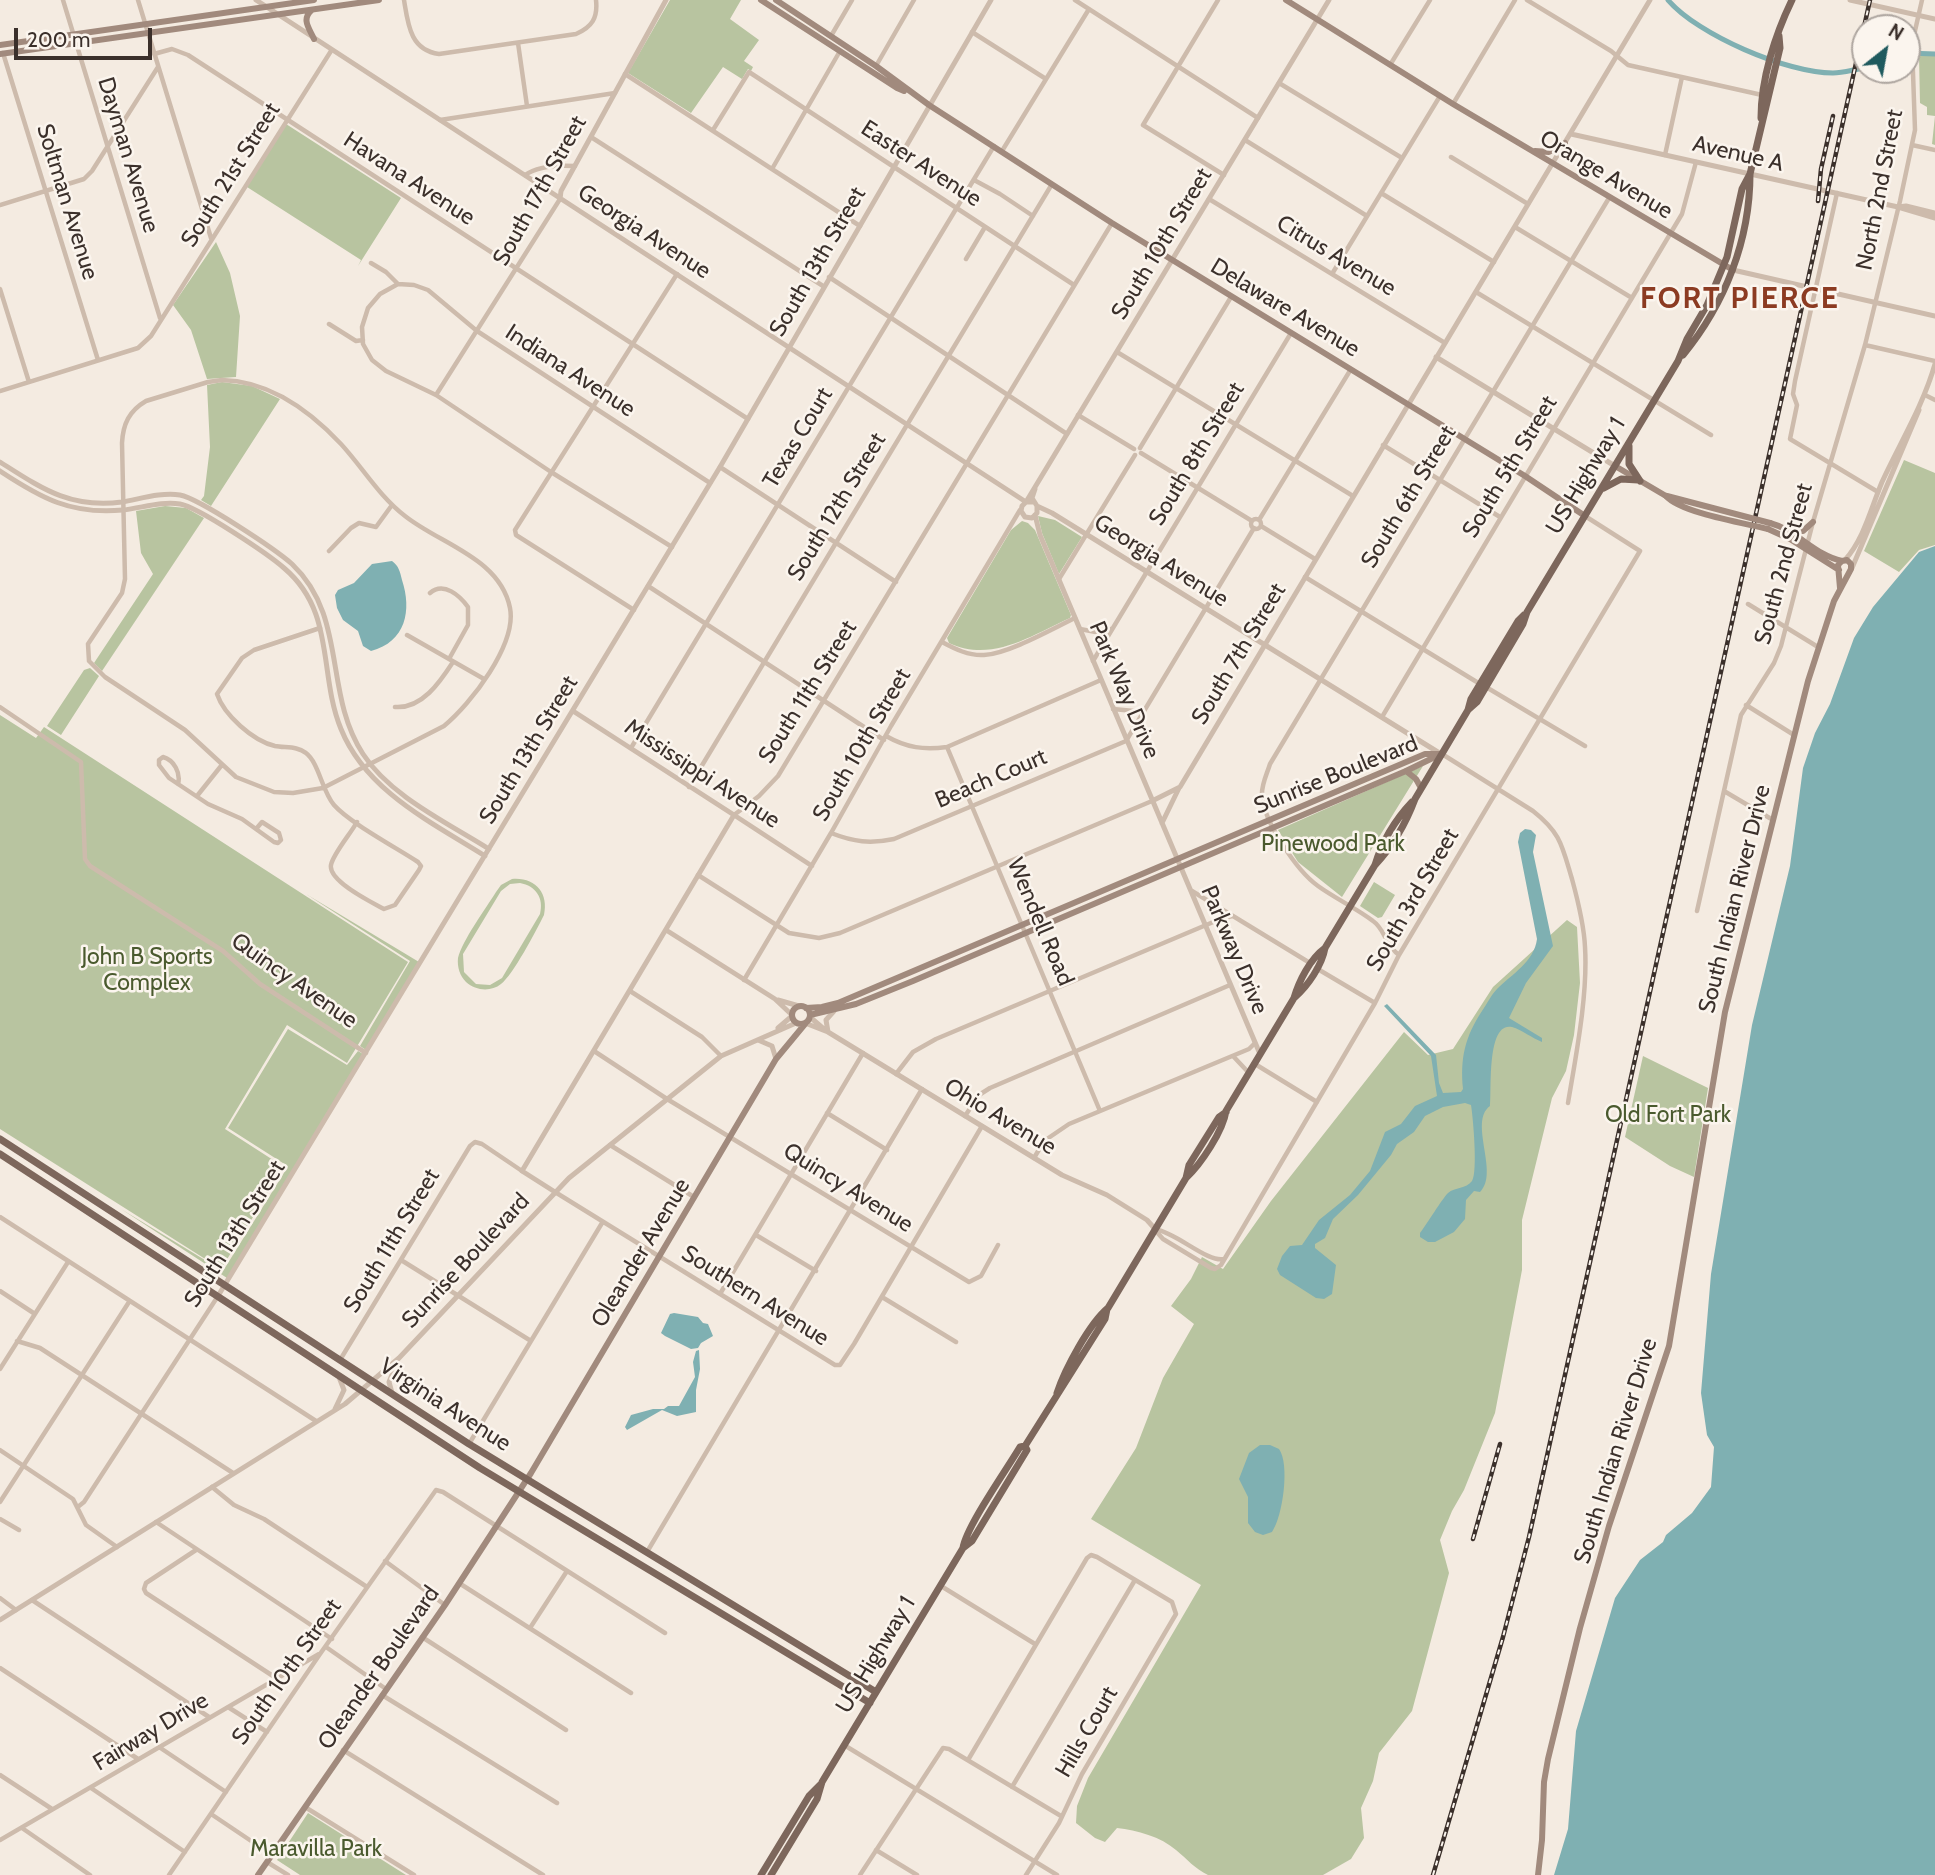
<!DOCTYPE html>
<html>
<head>
<meta charset="utf-8">
<style>
  body { margin:0 }
  #map { position:relative; width:1935px; height:1875px; overflow:hidden; background:#f4ebe1; font-family:Cabin,sans-serif }
  canvas { display:block }
  .north { position:absolute; left:1851px; top:14px; width:70px; height:70px; box-sizing:border-box; background:#fbf5ee; border:2px solid #aea6a0; border-radius:50%; rotate:31deg; font-size:19px; font-weight:700; line-height:28px; text-align:center; color:#3b302b }
  .north::after { content:''; display:block; margin:auto; width:24px; height:32px; background:#1f5a5e; clip-path:polygon(50% 0,100% 100%,50% 72%,0 100%) }
  .scale { position:absolute; left:14px; top:28px; width:138px; height:32px; box-sizing:border-box; border:4px solid #3b302b; border-top:0; padding-left:9px; font-size:21px; line-height:24px; white-space:nowrap; color:#3b302b; -webkit-text-stroke:5px #fbf5ee; paint-order:stroke }
</style>
</head>
<body>
<div id="map">
<canvas width="1935" height="1875"></canvas>
<div class="north">N</div>
<div class="scale">200 m</div>
</div>
<script>
const c = document.querySelector('canvas').getContext('2d');
c.lineJoin = 'round';
function fill(path, color) {
  c.fillStyle = color;
  c.fill(path, 'evenodd');
}
function trace(path, color, width, dash) {
  c.strokeStyle = color;
  c.lineWidth = width;
  c.lineCap = dash ? 'butt' : 'round';
  c.setLineDash(dash || []);
  c.stroke(path);
}
function write(font, color, halo, rows, align = 'center') {
  c.font = font + ' Cabin,sans-serif';
  c.lineWidth = 5;
  c.setLineDash([]);
  c.textBaseline = 'middle';
  c.strokeStyle = halo;
  c.fillStyle = color;
  for (const [text, x, y, turn = 0] of rows) {
    c.save();
    c.translate(x, y);
    c.rotate((+turn || 0) * Math.PI / 180);
    c.textAlign = isNaN(turn) ? turn : align;
    if (halo) c.strokeText(text, 0, 0);
    c.fillText(text, 0, 0);
    c.restore();
  }
}
const green = new Path2D(`
  M 670,0 L 741,0 L 730,19 L 759,40 L 744,61 L 753,67 L 751,71 L 748,69 L 742,79 L 723,67 L 691,113 L 628,73 Z
  M 1919,56 L 1935,56 L 1935,145 L 1932,144 L 1935,116 L 1927,115 L 1927,107 L 1920,103 Z
  M 286,124 L 401,198 L 358,266 L 361,260 L 247,187 Z
  M 216,242 L 230,273 L 240,316 L 236,377 L 207,379 L 191,330 L 173,305 Z
  M 222,382 L 252,386 L 280,399 L 211,506 L 201,500 L 204,496 L 210,447 L 207,385 Z
  M 1904,460 L 1935,473 L 1935,545 L 1919,550 L 1899,572 L 1864,551 Z
  M 165,506 L 186,508 L 204,518 L 102,671 L 94,663 L 153,574 L 141,553 L 136,511 Z
  M 1038,516 L 1055,520 L 1082,537 L 1059,574 L 1042,533 Z
  M 1022,521 L 1028,523 L 1035,530 L 1071,615 L 1070,618 C 1030,636 992,663 949,643 L 947,638 L 1011,530 Z
  M 90,668 L 99,676 L 61,735 L 47,726 L 84,670 Z
  M 0,715 L 36,738 L 44,727 L 408,962 L 347,1063 L 287,1025 L 225,1129 L 284,1167 L 221,1269 L 0,1129 Z
  M 1423,766 L 1342,897 L 1298,862 L 1278,830 Z
  M 512,879 C 535,877 549,893 544,915 C 536,931 513,975 501,984 C 491,992 476,991 466,982 C 460,976 457,967 458,958 C 462,941 486,908 496,892 L 501,885 ZM 520,883 C 536,886 544,898 540,914 L 502,978 L 490,985 L 476,984 L 464,972 L 463,954 L 501,891 L 510,884 Z
  M 1374,882 L 1395,895 L 1382,917 L 1378,918 L 1360,906 Z
  M 306,894 L 419,962 L 366,1050 L 360,1046 L 410,961 Z
  M 1567,920 L 1577,927 L 1580,983 L 1574,1035 L 1566,1071 L 1552,1098 L 1522,1220 L 1522,1270 L 1495,1413 L 1464,1490 L 1452,1511 L 1440,1540 L 1449,1573 L 1412,1711 L 1379,1753 L 1373,1781 L 1361,1808 L 1364,1838 L 1351,1859 L 1323,1875 L 1208,1875 C 1195,1869 1187,1859 1176,1850 C 1161,1837 1137,1830 1117,1828 L 1105,1842 L 1095,1838 L 1076,1823 L 1077,1806 L 1088,1778 L 1201,1585 L 1091,1519 L 1136,1448 L 1163,1378 L 1194,1324 L 1171,1306 L 1191,1279 L 1202,1257 L 1223,1269 L 1271,1201 L 1404,1032 L 1428,1055 L 1453,1049 L 1493,987 Z
  M 288,1029 L 347,1065 L 358,1051 L 363,1054 L 227,1278 L 121,1209 L 223,1271 L 287,1168 L 286,1165 L 228,1128 Z
  M 1643,1056 L 1708,1088 L 1694,1177 L 1670,1166 L 1625,1137 Z
  M 308,1813 L 406,1875 L 300,1875 L 277,1860 Z`);
const water = new Path2D(`
  M 1935,546 L 1935,1875 L 1554,1875 L 1568,1829 L 1576,1731 L 1615,1598 L 1640,1560 L 1663,1542 L 1666,1535 L 1692,1513 L 1711,1487 L 1714,1447 L 1707,1435 L 1701,1393 L 1711,1274 L 1752,1025 L 1790,866 L 1803,768 L 1815,733 L 1830,704 L 1854,638 L 1873,607 L 1919,552 Z
  M 392,561 C 399,566 400,572 402,580 C 412,610 406,642 371,651 L 363,646 L 358,631 L 343,620 L 337,608 L 335,595 L 338,590 L 354,583 L 372,564 Z
  M 1525,829 L 1531,830 L 1536,835 L 1533,852 L 1553,946 L 1526,983 L 1509,1018 L 1542,1038 L 1542,1042 C 1532,1038 1522,1030 1512,1027 C 1486,1021 1492,1092 1490,1106 C 1468,1122 1500,1173 1480,1192 L 1474,1191 L 1466,1200 L 1465,1219 L 1454,1232 L 1435,1242 L 1428,1242 L 1420,1237 L 1420,1233 C 1427,1224 1442,1199 1448,1193 C 1455,1187 1466,1189 1472,1181 C 1478,1172 1473,1117 1471,1105 L 1465,1103 L 1443,1107 L 1425,1116 L 1414,1132 L 1397,1144 L 1391,1155 L 1358,1195 L 1333,1219 L 1325,1238 L 1315,1244 L 1315,1248 L 1336,1265 L 1332,1294 L 1324,1299 L 1316,1298 L 1280,1275 L 1277,1269 L 1282,1256 L 1290,1246 L 1302,1245 L 1319,1220 L 1350,1195 L 1370,1171 L 1385,1132 L 1401,1124 L 1415,1106 L 1437,1096 L 1431,1056 L 1384,1006 L 1387,1004 L 1436,1055 L 1439,1083 L 1443,1093 L 1461,1092 L 1463,1089 C 1460,1058 1465,1037 1482,1011 C 1487,1004 1491,995 1497,989 C 1512,974 1534,962 1537,939 L 1518,842 L 1520,833 Z
  M 674,1313 L 698,1317 L 703,1323 L 708,1324 L 713,1336 L 701,1343 L 698,1348 L 691,1349 L 665,1336 L 661,1333 L 670,1314 Z
  M 699,1350 L 700,1369 L 696,1390 L 696,1412 L 677,1416 L 662,1410 L 627,1430 L 625,1427 L 631,1415 L 653,1409 L 664,1409 L 668,1406 L 679,1406 L 695,1377 L 693,1362 L 696,1351 Z
  M 1260,1445 L 1270,1445 L 1279,1449 C 1290,1464 1283,1516 1272,1532 L 1263,1535 L 1255,1532 L 1248,1523 L 1248,1497 L 1239,1479 L 1249,1453 Z`);
const canal = new Path2D(`
  M 1668,0 C 1698,35 1787,73 1833,73 C 1844,73 1855,69 1865,68
  M 1907,53 L 1935,54`);
const minor = new Path2D(`
  M 63,0 L 160,318
  M 138,0 L 211,238
  M 404,0 C 408,24 410,50 439,54 L 576,34 C 592,27 598,18 596,0
  M 1075,0 L 1258,118
  M 1218,0 L 1143,125 L 1224,175
  M 1527,0 L 1611,51 L 1628,65 L 1762,95
  M 972,32 L 1046,79
  M 831,36 L 852,0
  M 518,43 L 527,106
  M 3,53 L 98,360
  M 154,54 L 172,49 L 188,55 L 748,419
  M 1390,65 L 1430,0
  M 876,66 L 914,0
  M 625,74 L 860,226
  M 1279,83 L 1402,158
  M 1453,104 L 1515,0
  M 440,120 L 615,93
  M 713,130 L 749,72 L 1074,285
  M 591,137 L 823,286
  M 1245,140 L 1367,216
  M 1912,145 L 1935,150
  M 1002,151 L 1089,9
  M 1665,155 L 1682,77
  M 1451,157 L 1528,204
  M 772,169 L 840,51
  M 525,175 C 538,166 559,165 575,166
  M 974,180 L 1000,194 L 1033,216
  M 1381,193 L 1494,262
  M 1837,193 L 1795,381 L 1793,394 L 1797,405 L 1790,439 L 1878,492
  M 1209,199 L 1445,343
  M 0,205 L 84,179 L 92,171 L 158,67
  M 1515,227 L 1632,298
  M 966,259 L 985,227
  M 371,263 L 386,272 L 398,284
  M 1332,274 L 1440,96
  M 829,277 L 1067,434
  M 0,289 L 29,382
  M 1476,292 L 1711,435
  M 329,324 L 356,341 L 363,340
  M 1865,345 L 1935,361
  M 1117,352 L 1353,496
  M 222,380 C 269,381 310,411 341,444 C 363,468 379,496 405,516 C 440,544 500,558 510,608 C 517,644 471,704 444,726 L 323,788 L 293,793 L 274,792 L 236,777 L 185,730 L 105,677 L 89,661 L 88,644 L 122,593 L 125,579 L 122,443 C 123,424 129,411 146,401 L 208,382 Z
  M 0,391 L 138,348 L 151,336 L 331,51
  M 436,395 L 560,199
  M 1925,395 L 1935,400
  M 1078,415 L 1134,449
  M 1383,445 L 1500,517
  M 1140,448 L 1231,297
  M 1141,453 L 1252,521
  M 720,467 L 896,582
  M1251 524a5 5 0 1 1 10 0a5 5 0 1 1-10 0Z
  M 1259,520 L 1351,369
  M 1261,526 L 1315,559
  M 672,547 L 551,472 L 436,395 L 386,371 L 372,360 L 363,344 L 362,327 L 368,308 L 380,294 L 398,284 L 414,285 L 428,290 L 477,331 L 710,483
  M 329,551 L 351,528 L 359,523 L 376,527 L 392,505
  M 1305,577 L 1480,684
  M 1059,579 L 1135,455
  M 648,586 L 884,740
  M 430,593 C 444,581 460,596 468,607 L 468,625 L 449,659
  M 1748,604 L 1818,647
  M 634,610 L 516,535 L 515,530 L 677,274
  M 320,628 L 254,650 L 242,658 L 217,694 C 224,715 253,741 275,746 C 285,748 298,746 306,753 C 319,763 322,791 334,805 C 350,823 395,847 418,862 L 421,866 L 419,870 L 395,905 L 384,909 C 371,902 328,881 331,865 C 333,854 351,833 357,822
  M 1080,629 L 1101,633 L 1110,629
  M 407,635 L 484,679
  M 942,642 C 955,649 969,656 984,655 C 1008,654 1052,629 1075,618
  M 1093,661 L 1291,333
  M 1486,687 L 1585,746
  M 1746,705 L 1794,735
  M 0,707 L 81,762 L 85,859 L 90,866 L 223,951 L 260,984 L 366,1053
  M 395,707 C 422,709 440,682 453,662
  M 1113,709 L 1134,711 L 1145,709
  M 1382,717 L 1682,214 L 1696,162
  M 886,736 C 907,748 924,750 947,747 L 1101,680
  M 947,747 L 1100,1111
  M 631,748 L 994,146
  M 1442,754 L 1533,811 C 1561,833 1562,846 1572,879 C 1578,901 1584,924 1585,947 C 1588,995 1576,1055 1568,1103
  M 178,784 C 181,773 174,760 163,757 L 159,760 L 159,765 L 169,778 L 208,804 L 242,819 L 274,842 L 278,843 L 281,840 L 279,833 L 262,822 L 256,829
  M 689,787 L 1052,184
  M 1724,791 L 1773,820
  M 197,796 L 221,766
  M 831,833 C 854,842 870,844 894,839 L 1126,741 L 1254,528
  M 812,866 L 734,815 L 759,796 L 778,776 L 1112,223
  M 698,875 L 789,933 L 819,938 L 840,933 L 1152,801
  M 1192,891 L 1310,963
  M 1697,911 L 1741,715 L 1774,663 L 1781,646 L 1813,522 L 1865,345 L 1900,201 L 1915,130 L 1912,44 L 1922,0
  M 1399,955 C 1385,945 1385,929 1373,921 C 1356,908 1336,899 1318,886 C 1297,871 1264,822 1262,796 C 1261,785 1267,774 1270,764 L 1609,198
  M 1316,968 L 1375,1003
  M 744,980 L 831,833 L 891,726 L 1020,510
  M 630,991 L 702,1037 L 721,1056
  M 594,1051 L 667,1099 L 969,1282 L 981,1276 L 998,1245
  M 1233,1056 L 1248,1072
  M 1255,1064 L 1317,1102
  M 896,1074 L 913,1052 L 936,1039 L 1218,920 L 1232,916
  M 827,1113 L 887,1150
  M 965,1116 L 979,1095 L 990,1088 L 1230,985
  M 610,1145 L 694,1197
  M 1034,1158 L 1044,1141 L 1069,1124 L 1249,1049 L 1255,1043
  M 555,1192 L 835,1365 L 840,1365 L 854,1344 L 982,1126
  M 0,1217 L 316,1421
  M 1155,1229 C 1177,1233 1208,1263 1224,1259
  M 1155,1230 L 1163,1239 L 1211,1268 L 1215,1269 L 1221,1265 L 1375,1003 L 1399,955 L 1640,551 L 1585,516
  M 756,1235 L 816,1271
  M 401,1260 L 531,1341
  M 0,1291 L 35,1314
  M 720,1294 L 863,1053
  M 882,1297 L 956,1342
  M 17,1341 L 40,1348 L 233,1473
  M 340,1360 L 470,1146 L 475,1142 L 482,1144 L 522,1171
  M 0,1369 L 68,1262
  M 469,1444 L 602,1223
  M 0,1450 L 73,1499 L 86,1525 L 117,1547
  M 212,1487 L 234,1505 L 264,1519 L 367,1587
  M 0,1502 L 129,1302
  M 79,1506 L 84,1502 L 218,1296
  M 0,1519 L 19,1530
  M 156,1522 L 332,1639
  M 196,1550 L 146,1583 L 144,1589 L 146,1593 L 276,1678
  M 647,1552 L 922,1089
  M 385,1561 L 445,1605
  M 459,1583 L 631,1693
  M 941,1586 L 1035,1644
  M 0,1598 L 16,1610
  M 32,1600 L 209,1717
  M 530,1628 L 567,1571
  M 422,1637 L 566,1730
  M 326,1647 L 386,1689
  M 0,1668 L 138,1759
  M 382,1695 L 557,1803
  M 228,1707 L 267,1732
  M 844,1745 L 1057,1875
  M 159,1747 L 226,1792
  M 343,1750 L 543,1875
  M 968,1760 L 1087,1558 L 1091,1555 L 1097,1557 L 1172,1602 L 1176,1614 L 1082,1774 L 1059,1823 L 1026,1875
  M 0,1775 L 52,1809
  M 1012,1787 L 1135,1580
  M 91,1788 L 185,1852
  M 305,1807 L 414,1875
  M 211,1814 L 272,1855
  M 22,1828 L 90,1875
  M 0,1840 L 319,1654
  M 876,1850 L 917,1875
  M 267,1862 L 288,1875
  M 169,1875 L 320,1654 L 436,1490 L 443,1492 L 665,1633
  M 860,1875 L 943,1748 L 949,1749 L 1061,1816`);
const tertiary = new Path2D(`
  M 256,0 L 1026,502
  M 1850,0 L 1935,19
  M 1571,134 L 1898,207 L 1935,218
  M 560,199 L 561,191 L 666,0
  M 1898,207 L 1906,206 L 1935,213
  M 1733,270 L 1935,316
  M 1436,357 L 1615,466
  M 0,462 C 41,488 70,509 122,502 C 140,499 161,492 180,495 C 200,499 275,549 292,564 C 348,617 323,693 363,754 C 390,796 448,823 489,849
  M 0,471 C 41,498 71,515 123,510 C 142,508 161,501 180,504 C 198,507 268,554 284,568 C 336,612 318,673 341,729 C 366,791 431,822 485,856
  M 1026,502 L 1329,0
  M 1034,502 L 1026,502 L 1022,506 L 1021,511 L 1025,517 L 1032,518 L 1037,513 L 1037,506 L 1032,498 L 1035,489
  M 1037,506 L 1052,513 L 1441,754
  M 1035,515 L 1040,535 L 1260,1054
  M 1845,560 C 1864,539 1871,508 1882,482 C 1900,443 1923,406 1935,364
  M 1852,568 L 1919,410
  M 1152,801 L 1180,787 L 1650,0
  M 1162,823 L 1179,788
  M 666,930 L 775,999 L 792,1015
  M 778,1000 L 799,1006
  M 810,1017 L 825,1030
  M 805,1023 L 828,1032 L 1062,1175 L 1107,1195 L 1147,1220 L 1155,1229
  M 778,1028 L 792,1016
  M 828,1032 L 826,1020 L 834,1011
  M 758,1040 L 772,1046 L 776,1059
  M 555,1192 L 522,1171 L 734,815 L 573,711
  M 218,1296 L 720,467 L 991,0
  M 392,1393 L 389,1382 L 397,1363
  M 335,1409 L 344,1390 L 339,1377
  M 0,1620 L 345,1404 L 399,1358 L 569,1178 L 721,1056 L 796,1023`);
const secondary = new Path2D(`
  M 761,0 L 897,88 L 904,91
  M 776,0 L 876,66 L 929,105 L 1112,223 L 1525,476 L 1585,516
  M 1286,0 L 1453,104 L 1733,270
  M 312,10 C 301,19 309,28 314,39
  M 0,45 L 314,0
  M 0,54 L 379,0
  M 1535,151 L 1549,152 L 1565,143
  M 1615,466 L 1666,496
  M 1770,523 C 1797,530 1814,555 1842,561
  M 1768,529 L 1790,539 L 1839,570
  M 1791,530 L 1803,531 L 1813,522
  M 1406,771 L 1416,779 L 1421,788
  M792 1015a9 9 0 1 1 18 0a9 9 0 1 1-18 0Z
  M 806,1008 L 822,1007 L 838,1003 L 1425,754 L 1441,754
  M 810,1015 L 856,1004 L 913,981 L 1406,771 L 1441,754
  M 258,1875 L 445,1605 L 531,1473 L 776,1059 L 805,1024
  M 1538,1875 L 1542,1840 L 1544,1782 L 1548,1759 L 1580,1628 L 1609,1526 L 1669,1346 L 1725,1012 L 1808,681 L 1834,601 L 1851,569 L 1851,564 L 1847,560 L 1842,561 L 1838,565 L 1840,588`);
const primary = new Path2D(`
  M 1761,118 C 1761,79 1775,35 1792,0
  M 1683,355 C 1725,304 1750,240 1750,174 L 1780,48 L 1779,36
  M 1629,446 L 1629,464 L 1640,481
  M 1604,488 L 1621,479 L 1638,480
  M 1468,710 L 1477,702 L 1523,624 L 1527,612 L 1678,361 L 1687,339 L 1707,305 L 1727,257 L 1742,189 L 1750,174
  M 1375,865 C 1393,846 1406,823 1415,799 L 1468,710 L 1471,699 L 1518,621 L 1524,615
  M 1295,997 C 1308,986 1322,965 1325,948 L 1375,865 C 1382,842 1396,819 1412,802
  M 0,1139 L 469,1444 L 876,1692
  M 0,1154 L 480,1468 L 870,1703
  M 1186,1178 L 1189,1165 L 1219,1117 L 1226,1112
  M 1057,1393 C 1065,1369 1089,1324 1108,1308 L 1186,1178 C 1201,1164 1223,1131 1226,1111 L 1294,998 C 1299,981 1310,959 1325,948
  M 963,1548 L 972,1541 L 1027,1450 L 1025,1446 L 1105,1319 L 1107,1309
  M 761,1875 L 809,1796 L 820,1785
  M 771,1875 L 817,1799 L 822,1782 L 963,1548 C 966,1527 1007,1469 1020,1447 L 1025,1446`);
const rail = new Path2D(`
  M 1818,201 L 1821,169 L 1833,116
  M 1473,1539 L 1500,1444
  M 1433,1875 L 1503,1637 L 1529,1537 L 1870,0`);
const secondaryBridge = new Path2D(`
  M 1666,496 C 1681,513 1744,523 1768,529
  M 1667,496 L 1770,523`);
const streetNames = [
  ["Avenue A",1738,154,13],
  ["Dayman Avenue",128,155,73],
  ["Easter Avenue",921,164,33],
  ["South 21st Street",231,175,-58],
  ["Orange Avenue",1606,175,31],
  ["Havana Avenue",409,179,33],
  ["North 2nd Street",1880,190,-79],
  ["South 17th Street",540,191,-61],
  ["Soltman Avenue",67,202,73],
  ["Georgia Avenue",644,232,33],
  ["South 10th Street",1162,244,-59],
  ["Citrus Avenue",1336,256,31],
  ["South 13th Street",818,262,-60],
  ["Delaware Avenue",1285,308,31],
  ["Indiana Avenue",570,371,33],
  ["Texas Court",798,438,-59],
  ["South 8th Street",1197,454,-59],
  ["South 5th Street",1510,467,-59],
  ["US Highway 1",1586,476,-59],
  ["South 6th Street",1409,497,-59],
  ["South 12th Street",837,507,-59],
  ["Georgia Avenue",1161,561,32],
  ["South 2nd Street",1784,564,-75],
  ["South 7th Street",1239,654,-59],
  ["Park Way Drive",1124,690,67],
  ["South 11th Street",808,692,-58],
  ["South 10th Street",862,745,-60],
  ["South 13th Street",529,750,-59],
  ["Mississippi Avenue",702,774,33],
  ["Sunrise Boulevard",1336,775,-22],
  ["Beach Court",991,779,-23],
  ["South Indian River Drive",1735,899,-76],
  ["South 3rd Street",1413,900,-60],
  ["Wendell Road",1040,922,67],
  ["Parkway Drive",1234,950,67],
  ["Quincy Avenue",294,981,35],
  ["Ohio Avenue",1000,1117,31],
  ["Quincy Avenue",848,1188,32],
  ["South 13th Street",235,1234,-58],
  ["South 11th Street",392,1241,-59],
  ["Oleander Avenue",641,1253,-59],
  ["Sunrise Boulevard",466,1261,-47],
  ["Southern Avenue",755,1296,32],
  ["Virginia Avenue",445,1405,33],
  ["South Indian River Drive",1616,1451,-73],
  ["US Highway 1",876,1655,-59],
  ["Oleander Boulevard",379,1668,-55],
  ["South 10th Street",287,1672,-55],
  ["Fairway Drive",151,1732,-31],
  ["Hills Court",1087,1732,-60]
];
const parkNames = [
  ["Pinewood Park",1333,844],
  ["John B Sports",147,957],
  ["Complex",147,983],
  ["Old Fort Park",1668,1115],
  ["Maravilla Park",316,1849]
];
const districtNames = [
  ["FORT PIERCE",1740,299]
];
fill(green, '#b8c4a0');
fill(water, '#7fb0b2');
trace(canal, '#7fb0b2', 5);
trace(minor, '#cdbbac', 4.5);
trace(tertiary, '#cdbbac', 5);
trace(secondary, '#a18a7d', 6);
trace(primary, '#7d675c', 7);
trace(rail, '#3b302b', 4.5);
trace(rail, '#fbf5ee', 2, [5]);
trace(secondaryBridge, '#a18a7d', 6);
write('23px', '#3b302b', '#fbf5ee', streetNames);
write('23px', '#4a5a2e', '#fbf5ee', parkNames);
c.letterSpacing = '2px';
write('bold 30px', '#8c3b22', '#fbf5ee', districtNames);
c.letterSpacing = '0px';
</script>
</body>
</html>
